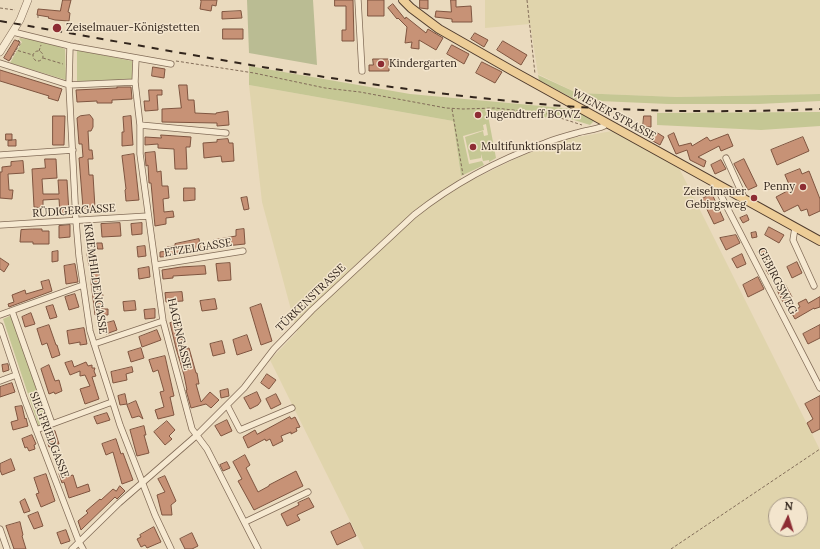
<!DOCTYPE html>
<html>
<head>
<meta charset="utf-8">
<style>
  body { margin:0 }
  #map { position:relative; width:820px; height:549px; overflow:hidden; background:#eadabe; font-family:Lora,serif }
  canvas { display:block }
  .north { position:absolute; left:768px; top:497px; width:40px; height:40px; box-sizing:border-box; background:#f3e5cd; border:1px solid #a69886; border-radius:50%; rotate:4deg; font-size:11px; font-weight:700; line-height:16px; text-align:center; color:#32251c }
  .north::after { content:''; display:block; margin:auto; width:14px; height:18px; background:#8d2c33; clip-path:polygon(50% 0,100% 100%,50% 72%,0 100%) }
</style>
</head>
<body>
<div id="map">
<canvas width="820" height="549"></canvas>
<div class="north">N</div>
</div>
<script>
const c = document.querySelector('canvas').getContext('2d');
c.lineJoin = 'round';
function fill(path, color) {
  c.fillStyle = color;
  c.fill(path, 'evenodd');
}
function trace(path, color, width, dash) {
  c.strokeStyle = color;
  c.lineWidth = width;
  c.lineCap = dash ? 'butt' : 'round';
  c.setLineDash(dash || []);
  c.stroke(path);
}
function write(font, color, halo, rows, align = 'center') {
  c.font = font + ' Lora,serif';
  c.lineWidth = 3;
  c.setLineDash([]);
  c.textBaseline = 'middle';
  c.strokeStyle = halo;
  c.fillStyle = color;
  for (const [text, x, y, turn = 0] of rows) {
    c.save();
    c.translate(x, y);
    c.rotate((+turn || 0) * Math.PI / 180);
    c.textAlign = isNaN(turn) ? turn : align;
    if (halo) c.strokeText(text, 0, 0);
    c.fillText(text, 0, 0);
    c.restore();
  }
}
const farmland = new Path2D(`
  M 485,0 L 820,0 L 820,94 L 677,97 L 577,93 L 538,74 L 530,24 L 485,28 Z
  M 249,85 L 453,121 L 462,185 L 521,156 L 561,140 L 612,131 L 679,168 L 820,450 L 820,549 L 364,549 L 270,360 L 297,332 L 262,202 ZM 776,505 L 800,505 L 800,529 L 776,529 Z`);
const green = new Path2D(`
  M 20,38 L 43,41 L 65,49 L 66,80 L 10,63 L 22,42 L 19,39 Z
  M 77,50 L 132,61 L 133,80 L 77,82 Z
  M 249,66 L 410,94 L 574,109 L 594,121 L 590,125 L 555,114 L 550,118 L 487,110 L 496,158 L 489,162 L 489,160 L 483,161 L 481,154 L 481,158 L 470,160 L 465,137 L 483,131 L 484,136 L 488,135 L 486,124 L 483,125 L 484,130 L 463,136 L 469,164 L 482,161 L 484,165 L 461,176 L 453,121 L 249,85 Z
  M 538,75 L 577,93 L 677,97 L 820,94 L 820,101 L 759,104 L 668,104 L 576,100 L 539,80 Z
  M 820,112 L 820,126 L 761,130 L 657,125 L 657,113 Z
  M 12,315 L 49,423 L 39,427 L 3,319 Z`);
const cemetery = new Path2D(`
  M 247,0 L 313,0 L 317,65 L 249,53 Z`);
const building = new Path2D(`
  M 63,0 L 71,0 L 68,12 L 70,13 L 69,21 L 55,20 L 48,18 L 49,17 L 37,15 L 38,9 L 60,11 Z
  M 201,0 L 217,0 L 216,6 L 212,5 L 211,11 L 200,9 L 201,2 Z
  M 335,0 L 353,0 L 354,41 L 342,41 L 342,30 L 346,30 L 346,6 L 335,6 Z
  M 368,0 L 384,0 L 384,16 L 368,16 Z
  M 420,0 L 428,0 L 428,9 L 420,8 Z
  M 451,0 L 456,0 L 456,7 L 471,6 L 472,22 L 452,22 L 452,19 L 435,17 L 436,11 L 451,12 Z
  M 393,4 L 405,19 L 406,17 L 426,33 L 428,29 L 443,38 L 436,50 L 419,40 L 419,49 L 411,48 L 412,42 L 405,43 L 407,27 L 398,18 L 397,19 L 388,8 Z
  M 241,11 L 242,18 L 222,19 L 222,12 Z
  M 223,29 L 243,29 L 243,39 L 223,39 Z
  M 475,33 L 488,40 L 484,47 L 471,39 Z
  M 15,40 L 20,42 L 9,61 L 4,58 Z
  M 503,41 L 527,55 L 521,65 L 497,50 Z
  M 452,45 L 469,54 L 464,64 L 447,54 Z
  M 373,59 L 389,59 L 389,71 L 369,71 L 369,65 L 373,65 Z
  M 482,62 L 502,72 L 495,83 L 476,73 Z
  M 153,67 L 165,69 L 164,78 L 152,76 Z
  M 0,70 L 62,89 L 58,101 L 48,98 L 49,96 L 0,81 Z
  M 179,85 L 187,85 L 188,100 L 194,100 L 195,113 L 216,114 L 216,113 L 228,111 L 229,125 L 217,126 L 217,123 L 162,122 L 162,109 L 181,108 Z
  M 117,87 L 131,87 L 132,99 L 112,100 L 112,103 L 97,103 L 97,101 L 77,102 L 76,90 L 117,88 Z
  M 149,90 L 162,90 L 162,95 L 157,95 L 158,110 L 145,111 L 144,101 L 149,101 Z
  M 90,115 L 93,119 L 93,127 L 91,131 L 88,131 L 89,150 L 92,150 L 93,159 L 88,159 L 89,175 L 93,175 L 95,208 L 83,208 L 79,158 L 83,157 L 82,144 L 79,144 L 77,118 L 80,116 Z
  M 53,116 L 65,116 L 64,145 L 53,145 Z
  M 131,116 L 133,145 L 122,146 L 122,132 L 124,132 L 123,117 Z
  M 644,116 L 651,116 L 651,127 L 643,127 Z
  M 656,132 L 664,137 L 660,145 L 651,140 Z
  M 674,133 L 679,146 L 691,143 L 692,146 L 707,137 L 710,141 L 728,134 L 733,146 L 721,151 L 719,146 L 698,157 L 706,161 L 704,167 L 690,160 L 687,150 L 676,154 L 668,136 Z
  M 6,134 L 12,134 L 12,140 L 6,140 Z
  M 161,135 L 191,137 L 190,147 L 186,147 L 187,169 L 175,169 L 174,149 L 158,148 L 158,144 L 145,145 L 145,137 L 161,138 Z
  M 803,137 L 809,151 L 777,165 L 771,150 Z
  M 228,139 L 229,143 L 233,143 L 234,161 L 222,162 L 221,156 L 204,158 L 203,143 L 217,142 L 217,140 Z
  M 16,140 L 16,146 L 8,146 L 8,141 Z
  M 155,152 L 157,172 L 161,171 L 162,186 L 168,186 L 169,198 L 163,199 L 164,212 L 173,211 L 174,217 L 166,218 L 166,224 L 155,226 L 151,183 L 149,183 L 148,165 L 146,166 L 145,153 Z
  M 134,154 L 139,200 L 126,201 L 125,190 L 126,189 L 122,156 Z
  M 45,159 L 56,159 L 57,178 L 42,179 L 43,194 L 59,194 L 58,180 L 67,180 L 69,213 L 60,214 L 59,199 L 43,200 L 43,208 L 34,207 L 32,169 L 45,168 Z
  M 744,159 L 757,186 L 748,190 L 734,164 Z
  M 721,160 L 726,169 L 715,174 L 711,165 Z
  M 23,161 L 24,173 L 8,174 L 9,190 L 13,190 L 12,199 L 0,198 L 0,172 L 2,172 L 2,167 L 11,166 L 11,162 Z
  M 800,169 L 802,174 L 809,171 L 820,199 L 820,211 L 809,216 L 807,209 L 801,211 L 798,205 L 784,212 L 776,197 L 791,189 L 785,175 Z
  M 184,188 L 195,188 L 195,200 L 184,201 Z
  M 712,194 L 724,220 L 714,224 L 702,199 Z
  M 247,197 L 249,209 L 244,210 L 241,198 Z
  M 747,215 L 749,220 L 743,223 L 740,218 Z
  M 120,223 L 121,236 L 102,237 L 101,224 Z
  M 142,223 L 142,234 L 132,235 L 131,224 Z
  M 70,225 L 70,237 L 59,238 L 59,226 Z
  M 769,227 L 784,235 L 779,243 L 765,235 Z
  M 33,229 L 42,229 L 42,231 L 49,231 L 49,244 L 33,244 L 33,242 L 20,242 L 21,230 Z
  M 244,229 L 245,244 L 226,246 L 226,247 L 215,249 L 213,240 L 236,236 L 236,230 Z
  M 756,232 L 757,237 L 752,238 L 751,233 Z
  M 736,235 L 740,243 L 726,250 L 720,238 Z
  M 199,239 L 201,250 L 172,254 L 172,256 L 160,257 L 160,252 L 167,251 L 167,247 L 175,246 L 175,244 Z
  M 97,243 L 102,243 L 103,249 L 98,249 Z
  M 145,246 L 146,256 L 138,257 L 137,247 Z
  M 764,248 L 777,271 L 769,275 L 766,270 L 768,269 L 762,255 L 760,256 L 758,252 Z
  M 58,251 L 58,261 L 52,262 L 52,252 Z
  M 94,253 L 96,270 L 99,270 L 99,287 L 101,287 L 103,296 L 101,296 L 102,309 L 108,309 L 108,315 L 95,315 L 91,282 L 90,266 L 89,266 L 87,254 Z
  M 742,254 L 746,264 L 737,268 L 732,259 Z
  M 0,258 L 9,264 L 4,272 L 0,269 Z
  M 797,262 L 802,273 L 792,278 L 787,267 Z
  M 230,263 L 231,280 L 218,281 L 216,264 Z
  M 75,264 L 78,282 L 66,284 L 64,266 Z
  M 205,266 L 206,274 L 173,276 L 173,278 L 163,279 L 162,270 L 181,267 Z
  M 149,267 L 150,277 L 139,279 L 138,269 Z
  M 758,277 L 764,289 L 748,297 L 743,285 Z
  M 49,280 L 52,291 L 9,307 L 8,304 L 14,302 L 12,295 L 25,290 L 26,294 L 43,289 L 41,282 Z
  M 785,284 L 792,297 L 783,302 L 776,288 Z
  M 182,292 L 183,301 L 166,302 L 165,293 Z
  M 75,294 L 79,307 L 69,310 L 65,297 Z
  M 820,297 L 820,307 L 814,309 L 814,308 L 795,319 L 791,312 L 800,307 L 798,303 L 806,299 L 808,303 Z
  M 215,299 L 217,309 L 202,311 L 200,301 Z
  M 135,301 L 136,310 L 124,311 L 123,302 Z
  M 261,304 L 272,341 L 261,345 L 250,308 Z
  M 53,305 L 57,317 L 50,319 L 46,307 Z
  M 155,309 L 155,318 L 145,319 L 144,310 Z
  M 31,313 L 35,324 L 25,327 L 22,317 Z
  M 114,321 L 117,330 L 106,334 L 103,324 Z
  M 178,321 L 184,349 L 189,348 L 196,373 L 197,373 L 199,384 L 196,384 L 201,402 L 210,392 L 219,400 L 211,408 L 206,404 L 191,408 L 186,390 L 187,390 L 184,375 L 176,348 L 170,323 Z
  M 49,325 L 56,345 L 57,345 L 60,355 L 52,358 L 47,343 L 42,345 L 37,329 Z
  M 820,325 L 820,338 L 808,344 L 803,334 Z
  M 84,328 L 87,344 L 80,345 L 80,342 L 69,344 L 67,331 Z
  M 157,330 L 161,340 L 142,347 L 139,337 Z
  M 247,335 L 252,350 L 237,355 L 233,340 Z
  M 222,341 L 225,353 L 213,356 L 210,344 Z
  M 141,348 L 144,358 L 131,362 L 128,352 Z
  M 165,356 L 174,396 L 170,397 L 174,415 L 158,419 L 155,410 L 164,407 L 160,392 L 164,391 L 158,370 L 153,372 L 149,360 Z
  M 72,361 L 74,367 L 86,362 L 88,366 L 92,365 L 92,368 L 95,368 L 94,371 L 96,376 L 92,377 L 99,399 L 85,404 L 80,389 L 90,386 L 85,375 L 80,376 L 80,371 L 70,375 L 65,363 Z
  M 8,364 L 9,370 L 3,372 L 2,365 Z
  M 49,365 L 55,381 L 59,380 L 62,391 L 55,394 L 54,392 L 49,394 L 41,369 Z
  M 132,367 L 133,372 L 126,374 L 127,380 L 113,383 L 111,372 Z
  M 267,374 L 276,380 L 269,389 L 261,383 Z
  M 12,383 L 15,392 L 0,397 L 0,387 Z
  M 228,389 L 229,396 L 221,398 L 220,391 Z
  M 257,392 L 261,401 L 258,405 L 250,409 L 244,398 Z
  M 125,394 L 127,404 L 120,405 L 118,396 Z
  M 276,394 L 281,404 L 271,409 L 266,399 Z
  M 820,396 L 820,429 L 812,433 L 807,423 L 813,419 L 805,404 Z
  M 136,401 L 143,419 L 139,416 L 132,418 L 127,405 Z
  M 22,406 L 25,419 L 26,418 L 28,426 L 13,430 L 11,422 L 18,420 L 15,407 Z
  M 107,413 L 110,420 L 97,424 L 94,417 Z
  M 290,417 L 291,419 L 295,417 L 300,427 L 296,428 L 297,431 L 291,434 L 291,432 L 281,436 L 283,441 L 273,446 L 270,439 L 266,441 L 265,439 L 248,448 L 243,437 L 255,430 L 257,434 Z
  M 227,420 L 232,431 L 221,436 L 215,426 Z
  M 167,421 L 175,430 L 169,436 L 172,439 L 165,445 L 154,432 Z
  M 144,426 L 146,435 L 144,435 L 149,453 L 137,456 L 130,430 Z
  M 55,431 L 59,444 L 49,447 L 45,434 Z
  M 32,435 L 36,444 L 34,445 L 35,449 L 29,451 L 27,447 L 25,448 L 22,439 Z
  M 116,439 L 121,454 L 123,453 L 133,480 L 122,484 L 113,452 L 106,455 L 102,444 Z
  M 245,455 L 250,465 L 246,468 L 258,492 L 269,486 L 269,485 L 296,471 L 303,486 L 254,510 L 238,481 L 242,479 L 233,462 Z
  M 11,459 L 15,470 L 2,475 L 0,470 L 0,464 Z
  M 227,462 L 230,468 L 223,471 L 220,465 Z
  M 68,472 L 69,476 L 73,475 L 77,488 L 88,484 L 90,491 L 69,498 L 64,482 L 62,483 L 59,474 Z
  M 46,474 L 55,501 L 41,507 L 36,494 L 39,493 L 34,478 Z
  M 165,476 L 176,501 L 171,505 L 172,515 L 162,515 L 157,495 L 165,492 L 158,479 Z
  M 120,486 L 125,491 L 117,499 L 115,497 L 81,530 L 78,521 L 88,513 L 86,511 L 100,499 L 101,500 L 113,489 L 116,491 Z
  M 309,498 L 314,507 L 297,515 L 300,520 L 287,526 L 281,514 L 299,505 L 298,503 Z
  M 25,499 L 30,511 L 24,513 L 20,502 Z
  M 38,512 L 43,526 L 34,529 L 28,516 Z
  M 20,522 L 23,535 L 22,536 L 26,549 L 14,549 L 6,526 Z
  M 350,523 L 356,536 L 337,545 L 331,532 Z
  M 154,527 L 161,542 L 147,548 L 145,545 L 141,547 L 137,539 L 141,537 L 140,535 Z
  M 66,530 L 70,541 L 61,544 L 57,533 Z
  M 192,533 L 198,546 L 192,549 L 185,549 L 180,539 Z`);
const path = new Path2D(`
  M 527,0 L 535,74
  M 0,8 L 15,10
  M 38,18 L 38,15
  M 18,40 L 21,43 L 16,50 L 33,55
  M33 56a5 5 0 1 1 10 0a5 5 0 1 1-10 0Z
  M 39,51 L 41,45
  M 43,58 L 63,64
  M 10,60 L 16,51
  M 176,61 L 254,73 L 325,88 L 360,92 L 446,108 L 463,109 L 495,108 L 548,114 L 582,125
  M 452,109 L 463,175
  M 671,549 L 820,449`);
const minor = new Path2D(`
  M 358,0 L 362,71
  M 13,32 L 70,46 L 171,64
  M 70,46 L 69,85 L 76,221 L 79,256 L 90,331 L 120,425 L 155,515 L 171,549
  M 136,58 L 135,82 L 140,125 L 140,154 L 163,321 L 192,429 L 207,449 L 258,549
  M 0,63 L 69,85 L 135,82
  M 140,125 L 226,133
  M 0,155 L 73,150
  M 726,158 L 745,200
  M 715,184 L 820,388
  M 0,225 L 148,216
  M 795,228 L 793,240 L 814,286
  M 156,265 L 243,251
  M 12,311 L 52,424 L 36,430
  M 0,315 L 83,285
  M 0,326 L 24,398 L 79,542 L 83,549
  M 94,344 L 163,321
  M 0,381 L 16,375
  M 227,405 L 240,430 L 292,408
  M 52,424 L 112,402
  M 245,522 L 308,492
  M 0,529 L 7,549
  M 72,549 L 119,503 L 196,436 L 244,388 L 274,349 L 312,310 L 414,215 C 453,184 498,160 545,143 C 555,139 566,136 577,133 C 586,130 595,130 604,126 L 605,123`);
const tertiary = new Path2D(`
  M 0,52 L 20,20 L 28,0`);
const primary = new Path2D(`
  M 403,0 L 411,8 L 439,29 L 511,70 L 820,241`);
const rail = new Path2D(`
  M 0,21 C 169,50 338,84 509,101 C 612,112 716,113 820,109`);
const markers = [
  [57,28,5,"#8d2c33"],
  [381,64,4,"#8d2c33"],
  [478,115,4,"#8d2c33"],
  [473,147,4,"#8d2c33"],
  [803,187,4,"#8d2c33"],
  [754,198,4,"#8d2c33"]
];
const poiNames = [
  ["Zeiselmauer-Königstetten",66,28],
  ["Kindergarten",389,64],
  ["Jugendtreff BOWZ",486,115],
  ["Multifunktionsplatz",481,147],
  ["Penny",795,187,"right"],
  ["Zeiselmauer",746,192,"right"],
  ["Gebirgsweg",746,205,"right"]
];
const streetNames = [
  ["WIENER STRASSE",614,115,29],
  ["RÜDIGERGASSE",74,211,-4],
  ["ETZELGASSE",198,248,-9],
  ["KRIEMHILDENGASSE",95,279,82],
  ["GEBIRGSWEG",777,281,63],
  ["TÜRKENSTRASSE",311,298,-44],
  ["HAGENGASSE",179,334,77],
  ["SIEGFRIEDGASSE",49,435,69]
];
fill(farmland, '#e0d4ac');
fill(green, '#c5c794');
fill(cemetery, '#babc93');
fill(building, '#c79276');
trace(building, '#7f5540', 1);
trace(minor, '#826c58', 7);
trace(tertiary, '#826c58', 8);
trace(primary, '#4f3b2d', 10);
trace(path, '#826c58', 1, [3, 2]);
trace(minor, '#f6e9d1', 5.5);
trace(tertiary, '#f6e9d1', 7);
trace(primary, '#edcd97', 8);
trace(rail, '#32251c', 2, [7, 7]);
for (const [x, y, r, color] of markers) {
  const dot = new Path2D();
  dot.arc(x, y, r, 0, 2 * Math.PI);
  c.fillStyle = color;
  c.fill(dot);
  trace(dot, '#f3e5cd', 1.5);
}
write('11px', '#32251c', '#f3e5cd', poiNames, 'left');
write('11px', '#32251c', '#f3e5cd', streetNames);
</script>
</body>
</html>
